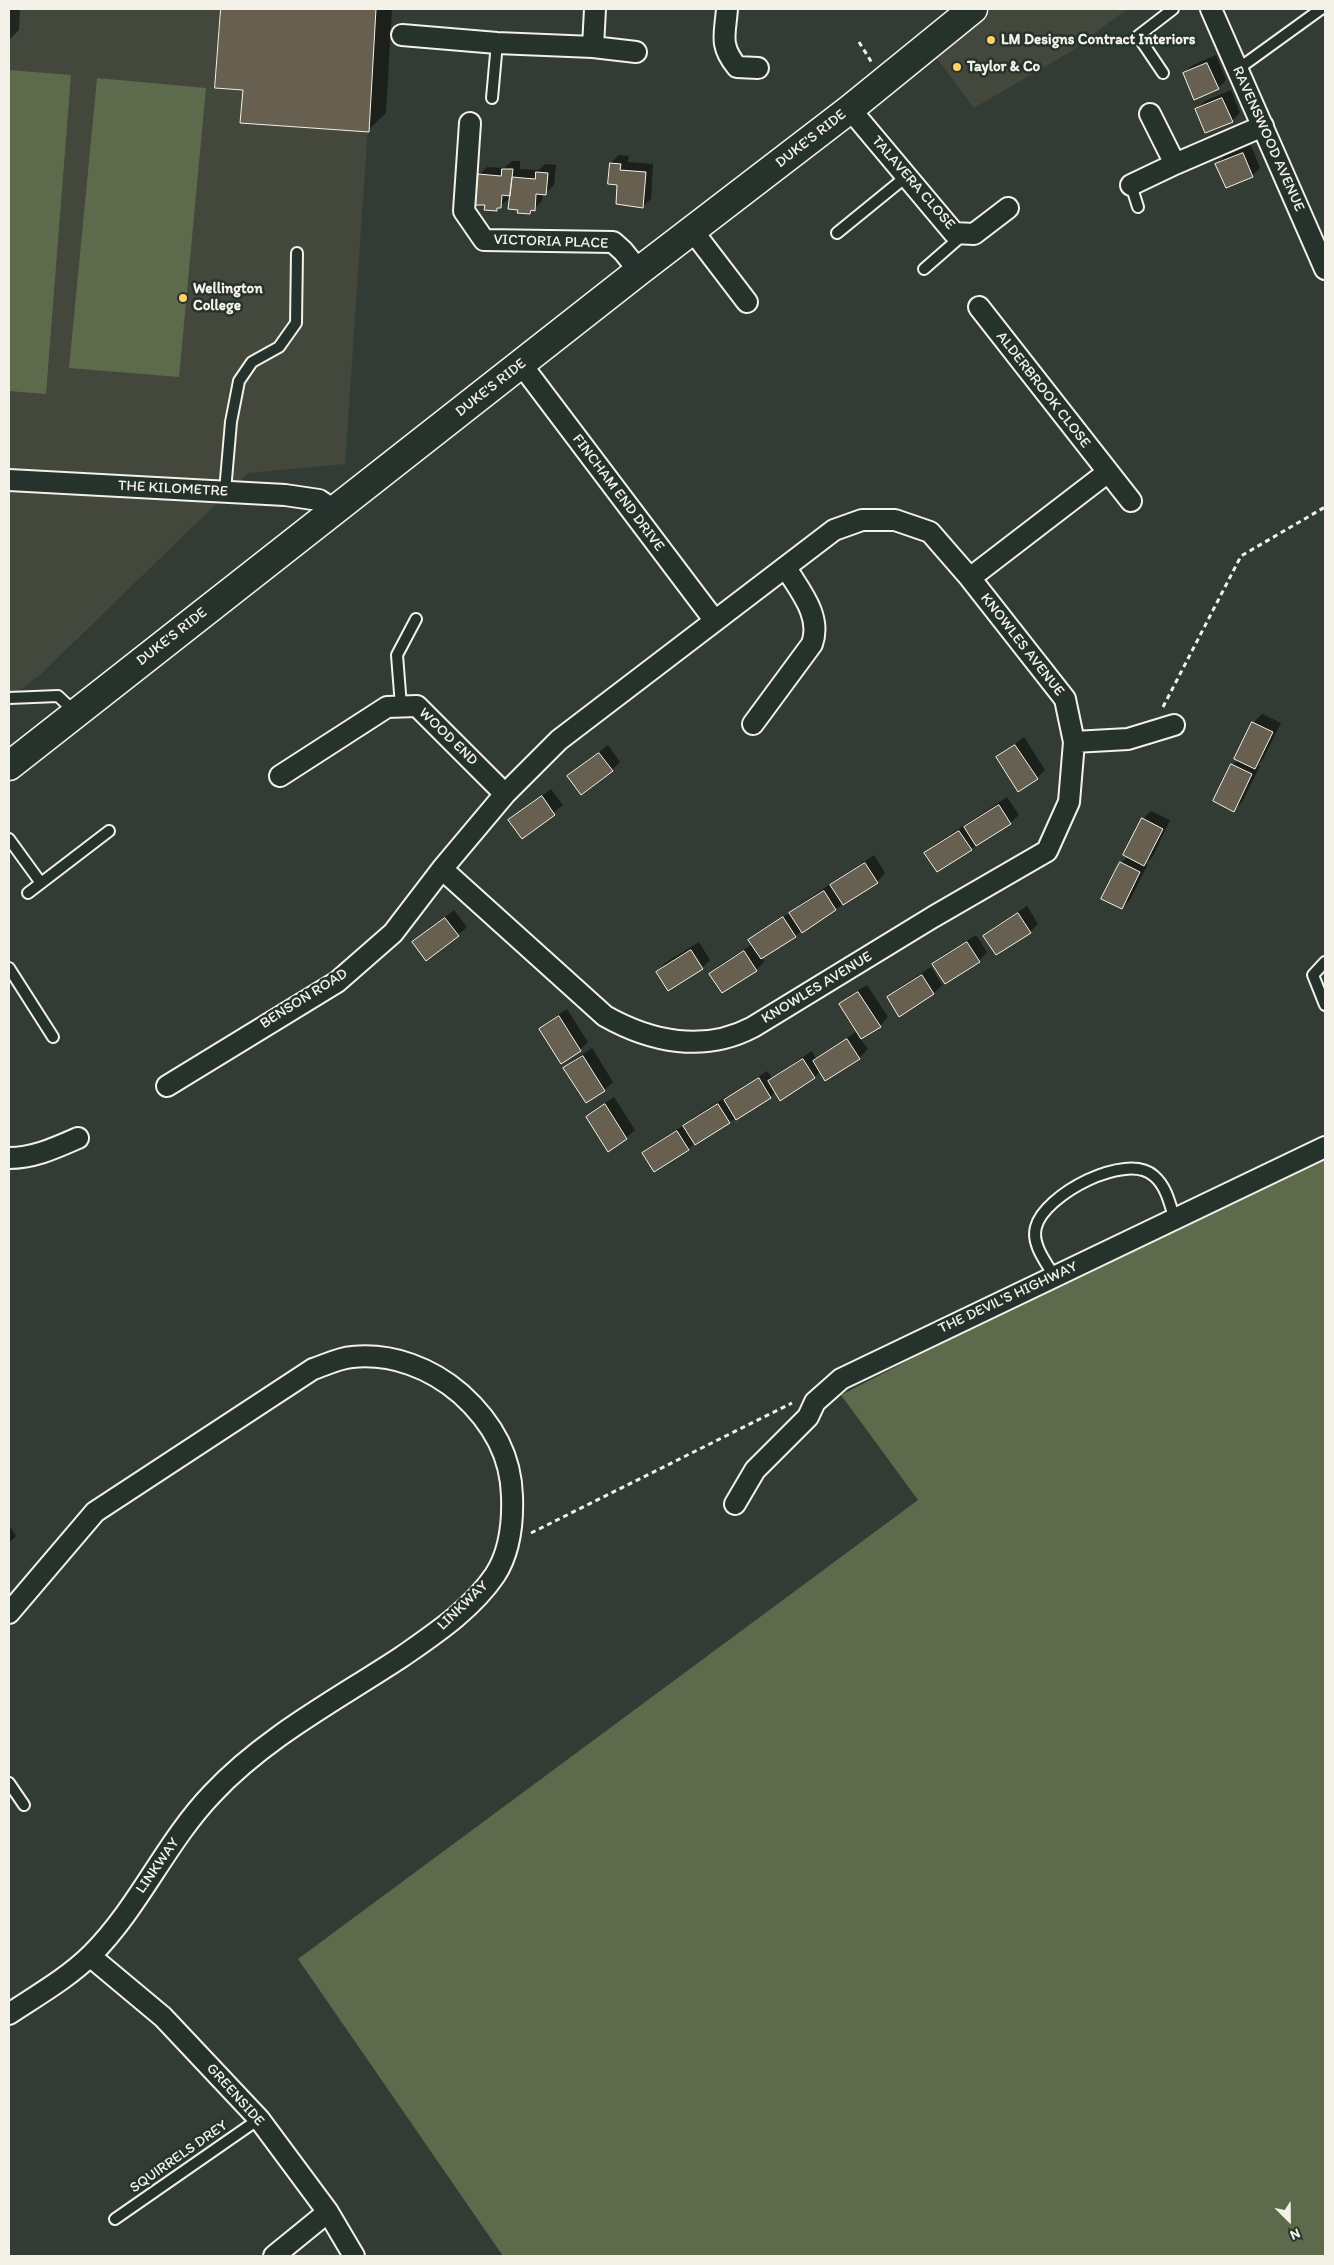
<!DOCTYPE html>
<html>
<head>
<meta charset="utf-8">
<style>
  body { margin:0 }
  #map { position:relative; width:1334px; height:2265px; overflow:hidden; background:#333c34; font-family:Itim,sans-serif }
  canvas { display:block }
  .frame { position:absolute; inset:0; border:10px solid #f4f1e8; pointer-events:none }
  .north { position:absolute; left:1264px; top:2195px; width:50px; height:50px; -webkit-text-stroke:4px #26332d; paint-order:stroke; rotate:157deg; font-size:14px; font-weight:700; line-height:20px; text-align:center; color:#f4f1e8 }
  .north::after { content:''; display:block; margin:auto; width:18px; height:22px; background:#f4f1e8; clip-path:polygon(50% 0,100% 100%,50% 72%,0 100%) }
</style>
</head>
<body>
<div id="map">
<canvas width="1334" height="2265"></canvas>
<div class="frame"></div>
<div class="north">N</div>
</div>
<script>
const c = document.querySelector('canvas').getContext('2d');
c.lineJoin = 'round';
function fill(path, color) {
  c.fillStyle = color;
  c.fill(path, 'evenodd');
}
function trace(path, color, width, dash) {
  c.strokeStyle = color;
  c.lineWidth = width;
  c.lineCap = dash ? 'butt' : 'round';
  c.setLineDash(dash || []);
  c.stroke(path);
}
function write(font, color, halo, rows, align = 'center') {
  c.font = font + ' Itim,sans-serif';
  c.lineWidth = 5;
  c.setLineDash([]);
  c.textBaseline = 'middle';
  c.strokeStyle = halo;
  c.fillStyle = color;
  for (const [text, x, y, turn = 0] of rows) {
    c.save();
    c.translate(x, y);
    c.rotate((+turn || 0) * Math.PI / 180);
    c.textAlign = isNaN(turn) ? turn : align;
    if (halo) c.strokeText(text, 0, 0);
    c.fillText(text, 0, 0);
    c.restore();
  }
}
const built = new Path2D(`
  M 9,9 L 376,9 L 345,464 L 248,473 L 41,674 L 9,698 Z
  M 993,9 L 1127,9 L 1070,52 L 974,108 L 933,53 Z`);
const green = new Path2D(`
  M 9,70 L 71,75 L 46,394 L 9,391 Z
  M 97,78 L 206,88 L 179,377 L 69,368 Z
  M 1325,1154 L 1325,2256 L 503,2256 L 298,1959 L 918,1500 L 841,1395 L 1020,1303 L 1161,1237 Z`);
const shadow = new Path2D(`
  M 9,9 L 20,9 L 19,30 L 9,40 Z
  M 223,9 L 392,9 L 386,113 L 368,130 L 244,89 L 216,87 Z
  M 1216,55 L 1226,80 L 1218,88 L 1184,73 L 1193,65 Z
  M 1231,90 L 1240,113 L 1232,121 L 1197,109 L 1205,101 Z
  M 1251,145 L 1260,168 L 1252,176 L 1217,164 L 1225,156 Z
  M 619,155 L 629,156 L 628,162 L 653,164 L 651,199 L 642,207 L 618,184 L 611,163 Z
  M 512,161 L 520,161 L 520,169 L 539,170 L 545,164 L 556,165 L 554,185 L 546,193 L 543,193 L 542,201 L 530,213 L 519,209 L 512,196 L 496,210 L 486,204 L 479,175 L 487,167 L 504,168 Z
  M 1262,714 L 1281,723 L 1263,759 L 1258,765 L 1260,766 L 1242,802 L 1234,810 L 1232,765 L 1238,760 L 1236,758 L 1253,723 Z
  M 1024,737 L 1045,770 L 1037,778 L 997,758 Z
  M 608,745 L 620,762 L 612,770 L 569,776 Z
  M 551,789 L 563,805 L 522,838 L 510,821 Z
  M 1007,797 L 1019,815 L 1010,823 L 971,849 L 926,853 L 934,845 Z
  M 1151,811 L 1170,820 L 1153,856 L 1146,863 L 1148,864 L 1130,900 L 1122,908 L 1121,863 L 1128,856 L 1143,819 Z
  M 874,855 L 885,873 L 877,882 L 762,957 L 764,962 L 756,970 L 711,974 L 719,965 L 753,944 L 750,940 L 758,932 L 793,911 L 799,905 Z
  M 1027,906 L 1038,924 L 1030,932 L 985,936 L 993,928 Z
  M 454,910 L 467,927 L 458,935 L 414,942 Z
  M 976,935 L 987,952 L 979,961 L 934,964 L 942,956 Z
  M 699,942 L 710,960 L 702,968 L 657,972 L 665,963 Z
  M 931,967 L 942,985 L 934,993 L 889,997 L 897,989 Z
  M 867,985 L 888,1017 L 880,1026 L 860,1038 L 868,1049 L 859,1058 L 820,1071 L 814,1078 L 776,1091 L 770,1097 L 695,1143 L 688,1149 L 643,1153 L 652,1145 L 686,1124 L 693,1118 L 727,1096 L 728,1098 L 767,1071 L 772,1078 L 812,1051 L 816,1059 L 857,1031 L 840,1005 L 849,996 Z
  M 567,1009 L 588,1042 L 580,1050 L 541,1029 L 549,1021 Z
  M 592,1048 L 613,1082 L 604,1090 L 586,1102 L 565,1069 L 573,1060 Z
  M 614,1097 L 635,1130 L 626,1138 L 587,1117 L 596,1109 Z
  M 9,1525 L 16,1536 L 9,1543 Z`);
const building = new Path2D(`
  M 221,9 L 376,9 L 369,132 L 240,123 L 243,90 L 215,88 Z
  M 1207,63 L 1219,89 L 1194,100 L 1183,73 Z
  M 1222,98 L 1233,122 L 1205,133 L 1195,109 Z
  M 1243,153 L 1253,177 L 1226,188 L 1215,164 Z
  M 610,163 L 621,164 L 620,170 L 646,172 L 643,208 L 616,204 L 617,185 L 608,184 Z
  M 502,169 L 513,169 L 510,196 L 502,195 L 501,208 L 497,208 L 497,211 L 484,210 L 485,205 L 475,205 L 478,174 L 501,176 Z
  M 536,172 L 548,173 L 546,195 L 536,194 L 535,211 L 531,210 L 530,214 L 517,213 L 518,210 L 508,209 L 512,177 L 535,179 Z
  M 1252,722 L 1273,732 L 1255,769 L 1234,759 Z
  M 1015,745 L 1038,779 L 1018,792 L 996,757 Z
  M 599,753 L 613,771 L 581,795 L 567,776 Z
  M 1231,764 L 1252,774 L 1234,812 L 1213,801 Z
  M 542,796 L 555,815 L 522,839 L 508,820 Z
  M 999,805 L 1011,824 L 976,846 L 964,827 Z
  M 1142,818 L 1163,829 L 1144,866 L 1123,855 Z
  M 959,831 L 972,850 L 937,872 L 924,853 Z
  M 1120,862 L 1140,872 L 1122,909 L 1101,899 Z
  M 865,863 L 878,883 L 843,905 L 830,885 Z
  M 824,891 L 836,910 L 802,933 L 789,913 Z
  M 1018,913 L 1031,933 L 996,955 L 983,936 Z
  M 783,917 L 796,937 L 761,959 L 748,940 Z
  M 445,918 L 459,936 L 426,961 L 412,942 Z
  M 967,942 L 980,962 L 945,984 L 932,964 Z
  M 691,950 L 703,969 L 668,991 L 656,972 Z
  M 744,951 L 757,971 L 722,993 L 709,974 Z
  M 922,975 L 934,994 L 899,1017 L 887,997 Z
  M 858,992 L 881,1027 L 861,1039 L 839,1004 Z
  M 559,1016 L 581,1051 L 561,1064 L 539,1029 Z
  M 847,1039 L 860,1059 L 825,1081 L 813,1061 Z
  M 583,1056 L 605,1091 L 586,1103 L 563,1068 Z
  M 803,1059 L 815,1078 L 780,1101 L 768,1081 Z
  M 759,1078 L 771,1098 L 736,1120 L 724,1100 Z
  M 605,1104 L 627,1139 L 608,1152 L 586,1117 Z
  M 718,1104 L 730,1123 L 695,1145 L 683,1126 Z
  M 677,1131 L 689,1150 L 654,1172 L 642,1153 Z`);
const path = new Path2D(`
  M 859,42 L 872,63
  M 1163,707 L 1241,556 L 1325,507
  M 531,1533 L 792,1403`);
const service = new Path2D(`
  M 1238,69 L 1321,9
  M 1163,73 L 1138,36 L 1173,9
  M 492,98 L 497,43
  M 1131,185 L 1138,207
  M 837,233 L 907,176
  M 924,269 L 964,234
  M 225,491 L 231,422 L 239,381 L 252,362 L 279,347 L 296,323 L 297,253
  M 9,698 L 58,696 L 75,712
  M 401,706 L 397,655 L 416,619
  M 9,839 L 41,883
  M 28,893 L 109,831
  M 1325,962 L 1313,975 L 1325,1005
  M 9,968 L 53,1037
  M 1054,1276 C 1046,1262 1031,1244 1036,1227 C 1044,1195 1126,1151 1154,1176 C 1167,1187 1170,1205 1175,1220
  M 9,1783 L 24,1805
  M 115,2219 L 259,2119`);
const minor = new Path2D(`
  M 727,9 C 725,35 719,45 737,67 L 758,68
  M 1211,9 L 1325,269
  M 402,35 L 497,43 L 593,47 L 595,9
  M 593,47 L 636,52
  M 850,109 L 954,233 L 974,234 L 1008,208
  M 1150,114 L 1175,164 L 1263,126
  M 470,123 L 464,211 L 484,240 L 613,242 L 623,251 L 639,271
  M 1131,185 L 1175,164
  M 692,230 L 747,302
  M 979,307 L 1131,501
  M 521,364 L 715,621
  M 9,480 L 285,495 L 319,500 L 335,511
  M 970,578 L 1108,472
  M 753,724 L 812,644 C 822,616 800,591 786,568
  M 1074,742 L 1128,739 L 1174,725
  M 280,776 L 387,707 L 417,706 L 505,794
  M 167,1086 L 337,982 L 393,933 L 442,869 L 505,794 L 559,740 L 834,530 L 862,520 L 895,520 L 930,532 L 970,578 L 1065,699 L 1074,742 L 1069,802 L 1047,851 L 933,917 L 753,1027 C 704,1053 651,1042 605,1016 L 442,869
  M 9,1158 C 34,1158 55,1148 78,1138
  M 735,1504 L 755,1470 L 808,1417 L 815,1402 L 841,1379 L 1325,1147
  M 9,1613 L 95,1512 L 313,1369 C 325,1365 339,1358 352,1357 C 392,1353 431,1368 461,1394 C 491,1421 511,1455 512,1496 C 513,1523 510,1552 495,1575 C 472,1609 436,1633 403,1656 C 338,1699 265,1737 212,1794 C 166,1842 139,1907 92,1954 C 68,1978 36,1996 9,2014
  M 90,1956 L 163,2017 L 259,2119 L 328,2212 L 354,2256
  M 274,2256 L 328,2212`);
const secondary = new Path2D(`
  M 9,766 L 639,271 L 850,109 L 973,9`);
const markers = [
  [991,40,5,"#ffd166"],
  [957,67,5,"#ffd166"],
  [183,298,5,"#ffd166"]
];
const poiNames = [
  ["LM Designs Contract Interiors",1001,40],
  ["Taylor & Co",967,67],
  ["Wellington",193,289],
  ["College",193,306]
];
const streetNames = [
  ["DUKE'S RIDE",811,139,-38],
  ["RAVENSWOOD AVENUE",1268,139,66],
  ["TALAVERA CLOSE",913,183,49],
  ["VICTORIA PLACE",551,242,2],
  ["DUKE'S RIDE",491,388,-38],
  ["ALDERBROOK CLOSE",1043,390,52],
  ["THE KILOMETRE",173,489,3],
  ["FINCHAM END DRIVE",618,493,53],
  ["DUKE'S RIDE",172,637,-38],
  ["KNOWLES AVENUE",1022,645,52],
  ["WOOD END",448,737,44],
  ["KNOWLES AVENUE",817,988,-31],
  ["BENSON ROAD",304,999,-32],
  ["THE DEVIL'S HIGHWAY",1008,1298,-25],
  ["LINKWAY",463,1606,-44],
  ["LINKWAY",158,1866,-55],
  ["GREENSIDE",235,2095,48],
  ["SQUIRRELS DREY",179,2157,-35]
];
fill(built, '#43473c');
fill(green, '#5d6b4c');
fill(shadow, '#0007');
fill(building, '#676050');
trace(building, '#f4f1e8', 1);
trace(service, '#f4f1e8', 14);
trace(minor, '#f4f1e8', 24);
trace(secondary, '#f4f1e8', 31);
trace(path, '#f4f1e8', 3, [5, 4]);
trace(service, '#26332d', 10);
trace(minor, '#26332d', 20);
trace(secondary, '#26332d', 28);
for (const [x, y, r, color] of markers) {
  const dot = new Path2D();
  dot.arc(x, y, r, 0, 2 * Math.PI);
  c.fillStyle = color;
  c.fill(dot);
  trace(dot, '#26332d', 2);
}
write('bold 15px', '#f4f1e8', '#26332d', poiNames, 'left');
write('15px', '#f4f1e8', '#26332d', streetNames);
</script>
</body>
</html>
